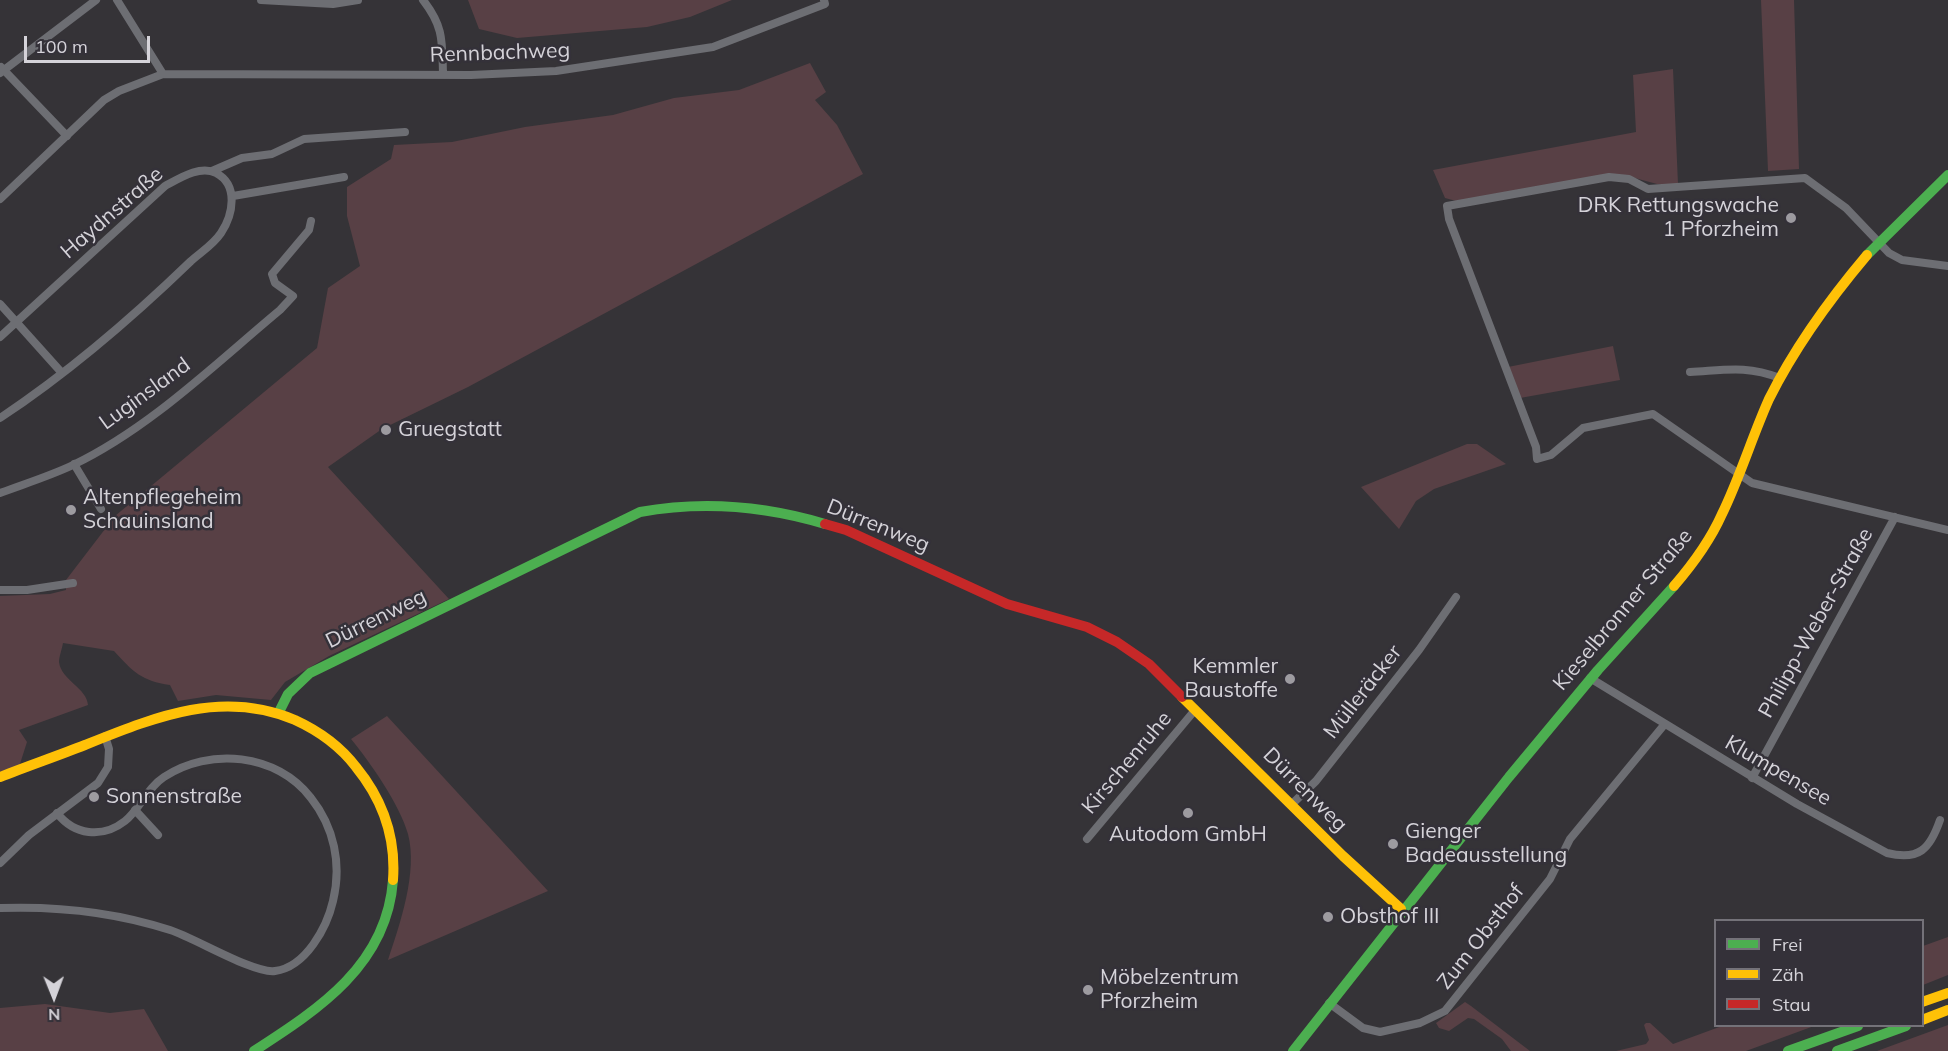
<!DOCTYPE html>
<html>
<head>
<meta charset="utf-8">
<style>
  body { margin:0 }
  #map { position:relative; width:1948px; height:1051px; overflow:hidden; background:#353337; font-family:Mulish,sans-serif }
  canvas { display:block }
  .legend { position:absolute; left:1714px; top:919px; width:210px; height:108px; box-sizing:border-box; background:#343139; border:2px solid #747279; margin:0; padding:8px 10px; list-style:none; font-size:18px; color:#d5d3d9 }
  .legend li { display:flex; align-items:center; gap:12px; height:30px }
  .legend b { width:30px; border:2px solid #747279 }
  .north { position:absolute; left:24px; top:967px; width:60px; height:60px; -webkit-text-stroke:4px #343139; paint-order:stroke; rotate:179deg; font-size:16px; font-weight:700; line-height:24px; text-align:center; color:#d5d3d9 }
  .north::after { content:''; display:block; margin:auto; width:21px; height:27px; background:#d5d3d9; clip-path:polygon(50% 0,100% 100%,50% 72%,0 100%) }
  .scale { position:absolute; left:24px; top:36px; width:126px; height:27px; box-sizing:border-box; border:3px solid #d5d3d9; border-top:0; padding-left:8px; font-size:18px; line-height:21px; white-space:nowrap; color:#d5d3d9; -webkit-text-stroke:4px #343139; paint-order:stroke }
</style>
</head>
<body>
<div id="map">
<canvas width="1948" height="1051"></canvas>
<ul class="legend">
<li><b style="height:8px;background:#4caf50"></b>Frei</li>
<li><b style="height:8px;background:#ffc107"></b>Zäh</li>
<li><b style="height:8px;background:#c62828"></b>Stau</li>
</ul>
<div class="north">N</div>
<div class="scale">100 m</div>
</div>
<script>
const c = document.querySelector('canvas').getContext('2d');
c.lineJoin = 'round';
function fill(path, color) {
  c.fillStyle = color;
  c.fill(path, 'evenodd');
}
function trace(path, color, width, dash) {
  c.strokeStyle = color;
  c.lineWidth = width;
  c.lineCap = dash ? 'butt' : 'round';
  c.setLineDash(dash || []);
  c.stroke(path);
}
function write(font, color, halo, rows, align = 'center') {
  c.font = font + ' Mulish,sans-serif';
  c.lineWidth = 5;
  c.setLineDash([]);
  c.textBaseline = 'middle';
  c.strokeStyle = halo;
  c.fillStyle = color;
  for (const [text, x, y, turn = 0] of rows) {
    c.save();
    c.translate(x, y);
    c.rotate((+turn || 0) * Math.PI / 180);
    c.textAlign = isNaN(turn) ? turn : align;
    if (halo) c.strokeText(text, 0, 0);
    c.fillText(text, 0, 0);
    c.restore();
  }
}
const green = new Path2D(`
  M 468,0 L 732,0 L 690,17 L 647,27 L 517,38 L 479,29 Z
  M 1761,0 L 1794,0 L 1799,169 L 1768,171 Z
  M 810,63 L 826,92 L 815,100 L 837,125 L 863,174 L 468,387 L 382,429 L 328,467 L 449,599 L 329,656 L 285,682 L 271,700 L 216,695 L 178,701 L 170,685 C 142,681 133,672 114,651 L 63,643 C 62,649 59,657 59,662 C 61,680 87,688 88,705 L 19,730 L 27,742 L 18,770 L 0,777 L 0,596 L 50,594 L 66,590 L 66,580 L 115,516 L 317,348 L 328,288 L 360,266 L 347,216 L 347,187 L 391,159 L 394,145 L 452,142 L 525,127 L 613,115 L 674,98 L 739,90 Z
  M 1673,69 L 1678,184 L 1657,184 L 1631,177 L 1460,202 L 1445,198 L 1433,170 L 1636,132 L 1633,75 Z
  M 1613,346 L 1620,380 L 1520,398 L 1508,367 Z
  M 1467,444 L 1477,444 L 1506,464 L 1434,489 L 1416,501 L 1399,529 L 1361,487 Z
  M 387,716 L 548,891 L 388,960 C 400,924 418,872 408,834 C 400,805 370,762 351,739 Z
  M 1948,937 L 1948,975 L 1923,985 L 1923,946 Z
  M 1465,1002 L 1471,1006 L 1530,1051 L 1511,1051 L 1502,1039 L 1474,1019 L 1468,1018 L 1449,1031 L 1439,1028 L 1436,1023 Z
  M 45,1004 L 110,1013 L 144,1009 L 168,1051 L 0,1051 L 0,1008 Z
  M 1646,1023 L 1650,1023 L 1673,1044 L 1722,1026 L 1814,1026 L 1746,1051 L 1616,1051 L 1646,1044 L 1649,1040 L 1644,1025 Z
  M 1948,1025 L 1948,1051 L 1877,1051 Z`);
const street = new Path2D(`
  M 117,0 L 163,74
  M 261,0 L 333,4 L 358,0
  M 423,0 C 444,27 442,41 443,74
  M 1,67 L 67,136
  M 0,73 L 96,0
  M 212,171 L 242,158 L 272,154 L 304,139 L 405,132
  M 233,196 L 344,177
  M 0,199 L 104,100 L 119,91 L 163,74 L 471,75 L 556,71 L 713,47 L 825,4 L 824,0
  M 1948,266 L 1902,260 L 1889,253 L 1846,208 L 1805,178 L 1648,189 L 1629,179 L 1609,177 L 1447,206 L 1449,219 L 1536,447 L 1537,459 L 1551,455 L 1583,428 L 1653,414 L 1752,483 L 1948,530
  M 0,304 L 62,373
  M 0,337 L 165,186 C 180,178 200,165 216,173 C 239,185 233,215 221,233 C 213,245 201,252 191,261 C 132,318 68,373 0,418
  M 1690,372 C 1726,370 1746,365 1780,378
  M 74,464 L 101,509
  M 0,493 C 24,484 50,476 73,465 C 150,428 215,364 280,310 L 293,296 L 275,283 L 272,274 L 309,230 L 311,221
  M 0,590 L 27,590 L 73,583
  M 1590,678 L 1797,804 L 1887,853 C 1919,861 1930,849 1940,820
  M 1752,778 L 1895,517
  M 1292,804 L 1316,781 L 1419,650 L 1456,597
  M 135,810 L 158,835
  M 1087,839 L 1195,710
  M 0,863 L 29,835 L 98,783 L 108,767 L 109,749 L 105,736
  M 0,908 C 58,906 115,912 170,930 C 195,938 254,974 275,971 C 306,967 327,927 333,901 C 342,864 334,827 311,798 C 277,753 209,747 164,777 C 147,788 140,809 125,821 C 102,839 74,835 57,813
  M 1329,1003 L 1363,1028 L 1380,1032 L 1420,1023 L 1445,1011 L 1550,879 L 1570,839 L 1664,725`);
const fast = new Path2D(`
  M 1867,255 L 1948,175
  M 279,712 L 288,694 L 310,673 L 640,512 C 701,501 765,506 825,524
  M 254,1051 C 319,1009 387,965 393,880
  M 1293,1051 L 1509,777 L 1598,670 L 1674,586
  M 1788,1051 L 1858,1026
  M 1837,1051 L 1906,1026`);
const slow = new Path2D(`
  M 1674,586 C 1693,564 1710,541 1722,514 C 1740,477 1752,437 1769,399 C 1795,347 1829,300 1867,255
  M 1182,697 L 1343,856 L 1401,909
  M 0,777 C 28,766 57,756 85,745 C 155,717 222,689 295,720 C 319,731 340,746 356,767 C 383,800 396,838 393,880
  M 1922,1002 L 1948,993
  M 1922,1020 L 1948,1010`);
const jam = new Path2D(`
  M 825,524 L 846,530 L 1007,604 L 1087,627 L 1117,642 L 1149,664 L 1182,697`);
const markers = [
  [1791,218,6,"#9d9ba0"],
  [386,430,6,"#9d9ba0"],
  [71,510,6,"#9d9ba0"],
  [1290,679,6,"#9d9ba0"],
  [94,797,6,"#9d9ba0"],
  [1188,813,6,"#9d9ba0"],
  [1393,844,6,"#9d9ba0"],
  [1328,917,6,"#9d9ba0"],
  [1088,990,6,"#9d9ba0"]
];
const streetNames = [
  ["Rennbachweg",500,53,-2],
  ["Haydnstraße",112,213,-41],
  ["Luginsland",145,394,-36],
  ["Dürrenweg",878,526,22],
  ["Kieselbronner Straße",1623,610,-50],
  ["Dürrenweg",376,619,-26],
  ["Philipp-Weber-Straße",1816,623,-61],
  ["Mülleräcker",1363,692,-52],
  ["Kirschenruhe",1127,763,-50],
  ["Klumpensee",1778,771,30],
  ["Dürrenweg",1305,790,45],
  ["Zum Obsthof",1481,937,-52]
];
const poiNames = [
  ["DRK Rettungswache",1779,206,"right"],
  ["1 Pforzheim",1779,230,"right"],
  ["Gruegstatt",398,430],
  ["Altenpflegeheim",83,498],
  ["Schauinsland",83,522],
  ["Kemmler",1278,667,"right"],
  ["Baustoffe",1278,691,"right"],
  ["Sonnenstraße",106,797],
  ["Gienger",1405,832],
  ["Badeausstellung",1405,856],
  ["Autodom GmbH",1188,835,"center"],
  ["Obsthof III",1340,917],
  ["Möbelzentrum",1100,978],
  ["Pforzheim",1100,1002]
];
fill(green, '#584045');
trace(street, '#6d6e73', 8);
trace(fast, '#4caf50', 10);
trace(slow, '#ffc107', 10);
trace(jam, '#c62828', 10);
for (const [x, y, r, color] of markers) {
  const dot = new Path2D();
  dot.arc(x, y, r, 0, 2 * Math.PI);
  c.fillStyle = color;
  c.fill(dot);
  trace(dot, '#343139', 2);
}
write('21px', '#d5d3d9', '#343139', streetNames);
write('21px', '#d5d3d9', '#343139', poiNames, 'left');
</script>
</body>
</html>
